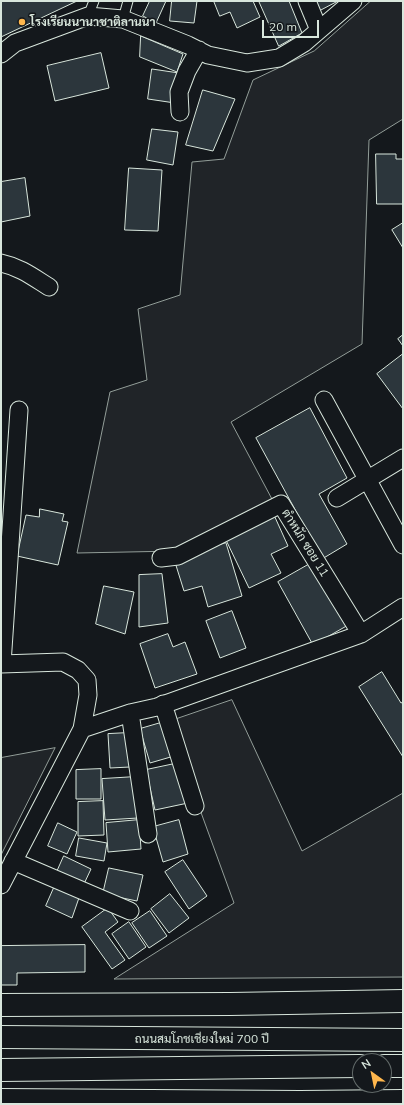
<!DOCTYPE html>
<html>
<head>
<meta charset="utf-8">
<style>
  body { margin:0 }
  #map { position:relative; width:404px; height:1105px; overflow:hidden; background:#14181c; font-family:Mulish,sans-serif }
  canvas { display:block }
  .frame { position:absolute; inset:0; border:2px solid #d8e6dc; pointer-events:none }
  .north { position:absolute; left:352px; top:1053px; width:40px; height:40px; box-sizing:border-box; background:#14181c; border:1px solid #626a69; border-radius:50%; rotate:327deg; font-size:11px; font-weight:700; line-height:16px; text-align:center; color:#d8e6dc }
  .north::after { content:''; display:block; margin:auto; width:14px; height:18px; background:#ffb74d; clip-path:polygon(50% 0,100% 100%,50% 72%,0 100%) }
  .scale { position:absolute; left:262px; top:20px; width:57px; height:18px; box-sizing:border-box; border:2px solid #d8e6dc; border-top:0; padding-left:5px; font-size:12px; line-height:14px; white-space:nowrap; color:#d8e6dc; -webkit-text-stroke:3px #14181c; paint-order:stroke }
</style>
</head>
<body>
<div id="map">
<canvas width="404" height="1105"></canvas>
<div class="frame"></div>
<div class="north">N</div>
<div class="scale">20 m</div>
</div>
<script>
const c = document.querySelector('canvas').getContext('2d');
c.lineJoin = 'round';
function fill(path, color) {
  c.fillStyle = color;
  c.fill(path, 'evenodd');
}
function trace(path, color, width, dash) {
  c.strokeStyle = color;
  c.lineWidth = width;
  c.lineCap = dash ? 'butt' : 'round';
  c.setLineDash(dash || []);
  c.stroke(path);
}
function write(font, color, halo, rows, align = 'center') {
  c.font = font + ' Mulish,Sarabun,sans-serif';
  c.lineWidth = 3;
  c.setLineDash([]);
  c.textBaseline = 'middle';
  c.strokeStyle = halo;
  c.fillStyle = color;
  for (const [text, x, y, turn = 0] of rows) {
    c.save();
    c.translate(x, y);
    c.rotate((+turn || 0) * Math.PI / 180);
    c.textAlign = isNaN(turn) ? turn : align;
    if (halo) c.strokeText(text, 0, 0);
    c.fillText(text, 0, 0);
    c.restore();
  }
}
const green = new Path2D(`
  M 371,1 L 403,1 L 403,119 L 369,140 L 362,344 L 231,422 L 273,501 L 177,551 L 77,553 L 110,392 L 147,380 L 138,309 L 180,295 L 192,162 L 224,159 L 253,80 L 314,51 Z
  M 232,700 L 302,851 L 403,793 L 403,977 L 114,979 L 234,903 L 168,722 Z
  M 55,748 L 1,855 L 1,758 Z`);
const building = new Path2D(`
  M 1,1 L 77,1 L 1,37 Z
  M 150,1 L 166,1 L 156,23 L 143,16 Z
  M 172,1 L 197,1 L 194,23 L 170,21 Z
  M 214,1 L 253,1 L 260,17 L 237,28 L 230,12 L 220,16 Z
  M 259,1 L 289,1 L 302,33 L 279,46 Z
  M 314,1 L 338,1 L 319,11 Z
  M 141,36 L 183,54 L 177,72 L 140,57 Z
  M 101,53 L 109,88 L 55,101 L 47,66 Z
  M 152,69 L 179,73 L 175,103 L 148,99 Z
  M 203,90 L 235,99 L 213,151 L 186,145 Z
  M 152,129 L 178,132 L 173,165 L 147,160 Z
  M 376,154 L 396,154 L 396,159 L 403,159 L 403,204 L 377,204 Z
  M 129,168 L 162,170 L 158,231 L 125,230 Z
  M 25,178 L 30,216 L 1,222 L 1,182 Z
  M 403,223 L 403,248 L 392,230 Z
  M 403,335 L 403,346 L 398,339 Z
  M 403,354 L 403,409 L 377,374 Z
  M 310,408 L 347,478 L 319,494 L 347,544 L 322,559 L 256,438 Z
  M 40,509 L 64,514 L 62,521 L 68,522 L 58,565 L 17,556 L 26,515 L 39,517 Z
  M 274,515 L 288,546 L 271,554 L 281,573 L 249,588 L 225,538 Z
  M 226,543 L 242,596 L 208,607 L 202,586 L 184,591 L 174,559 Z
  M 315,561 L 350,624 L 313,645 L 278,582 Z
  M 162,574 L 168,623 L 139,627 L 139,575 Z
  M 104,586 L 134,592 L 125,634 L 96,624 Z
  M 232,611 L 246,648 L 220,658 L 206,621 Z
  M 168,634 L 173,647 L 185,642 L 197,674 L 155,688 L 140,644 Z
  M 382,672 L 401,703 L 403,702 L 403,757 L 359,687 Z
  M 164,722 L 174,756 L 150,763 L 140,729 Z
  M 128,733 L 130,767 L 110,768 L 108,734 Z
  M 179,763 L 188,803 L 155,810 L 146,770 Z
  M 101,769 L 101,799 L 76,799 L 76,770 Z
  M 135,777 L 138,818 L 105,820 L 102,779 Z
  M 103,801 L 104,835 L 78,836 L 78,802 Z
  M 139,820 L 141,849 L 108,852 L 106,823 Z
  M 179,820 L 188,854 L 163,862 L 153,827 Z
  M 58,823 L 77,832 L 67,854 L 48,846 Z
  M 79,838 L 107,843 L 104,861 L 76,856 Z
  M 64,856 L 91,869 L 83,886 L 56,874 Z
  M 183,860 L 207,896 L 189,909 L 165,872 Z
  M 109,868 L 143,875 L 137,901 L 103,894 Z
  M 57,881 L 81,892 L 72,918 L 46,906 Z
  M 170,894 L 189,918 L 169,933 L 151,909 Z
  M 108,908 L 118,922 L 105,932 L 125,960 L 112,969 L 82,927 Z
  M 150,911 L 167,936 L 149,948 L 132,923 Z
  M 129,922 L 146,947 L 129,959 L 112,934 Z
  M 85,945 L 85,972 L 17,973 L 17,985 L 1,985 L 1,946 Z`);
const service = new Path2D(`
  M 88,16 L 94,1
  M 123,19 L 128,1`);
const minor = new Path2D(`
  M 307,1 L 319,30
  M 1,54 L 15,43 L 88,16 L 123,19 L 188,45 L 208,55 L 247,63 L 279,58 L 304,43 L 353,1
  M 180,112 L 179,92 L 187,71 L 199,50
  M 1,263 C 20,267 33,277 49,287
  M 324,400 L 403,545
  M 337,498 L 403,458
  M 161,558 L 178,556 L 281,504 L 361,634
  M 1,664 L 63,662 L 78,670 L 87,680 L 88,695 L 82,729 L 1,885
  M 2,664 L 19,410
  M 163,704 L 195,806
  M 130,713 L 148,834
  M 82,729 L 130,713 L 157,707 L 361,634 L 403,607
  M 13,861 L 130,911`);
const primary = new Path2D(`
  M 1,1005 L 230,1004 L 403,1001
  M 1,1037 L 403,1040
  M 384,1066 L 403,1066
  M 1,1070 L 360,1066
  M 1,1100 L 300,1102 L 403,1101`);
const markers = [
  [22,22,4,"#ffb74d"]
];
const poiNames = [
  ["โรงเรียนนานาชาติลานนา",30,22]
];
const streetNames = [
  ["ตำหนัก ซอย 11",305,543,58],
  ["ถนนสมโภชเชียงใหม่ 700 ปี",202,1039]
];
fill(green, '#202428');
trace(green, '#939e99', 1);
fill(building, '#2c363c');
trace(building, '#d8e6dc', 1);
trace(service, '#d8e6dc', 11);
trace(minor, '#d8e6dc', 19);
trace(primary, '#d8e6dc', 24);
trace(service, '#14181c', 9);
trace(minor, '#14181c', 17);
trace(primary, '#14181c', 22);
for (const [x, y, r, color] of markers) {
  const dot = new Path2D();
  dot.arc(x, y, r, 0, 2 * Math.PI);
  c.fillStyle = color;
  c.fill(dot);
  trace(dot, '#14181c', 1.5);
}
write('bold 12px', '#d8e6dc', '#14181c', poiNames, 'left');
write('12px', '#d8e6dc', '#14181c', streetNames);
</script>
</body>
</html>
